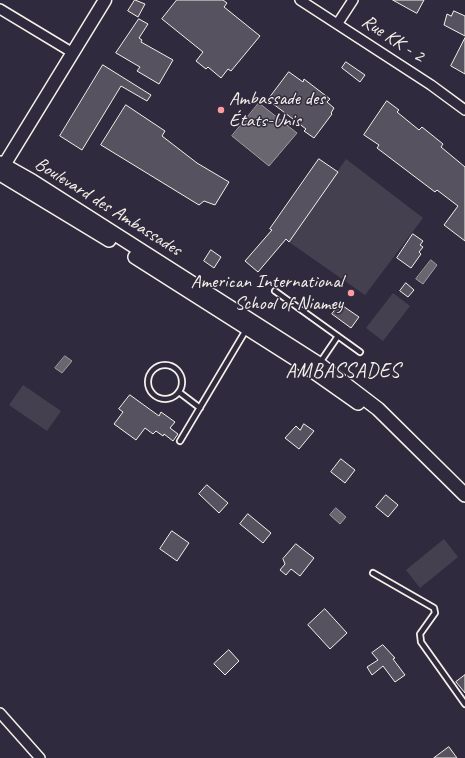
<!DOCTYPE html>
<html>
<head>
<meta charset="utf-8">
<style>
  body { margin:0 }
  canvas { display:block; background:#2f2a3d }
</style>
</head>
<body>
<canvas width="465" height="758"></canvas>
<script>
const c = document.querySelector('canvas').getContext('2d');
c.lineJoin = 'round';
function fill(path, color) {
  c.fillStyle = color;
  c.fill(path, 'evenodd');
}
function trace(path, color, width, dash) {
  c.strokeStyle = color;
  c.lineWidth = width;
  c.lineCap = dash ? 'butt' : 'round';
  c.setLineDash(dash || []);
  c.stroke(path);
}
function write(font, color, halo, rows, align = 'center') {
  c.font = font + ' Caveat,sans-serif';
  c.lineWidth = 3;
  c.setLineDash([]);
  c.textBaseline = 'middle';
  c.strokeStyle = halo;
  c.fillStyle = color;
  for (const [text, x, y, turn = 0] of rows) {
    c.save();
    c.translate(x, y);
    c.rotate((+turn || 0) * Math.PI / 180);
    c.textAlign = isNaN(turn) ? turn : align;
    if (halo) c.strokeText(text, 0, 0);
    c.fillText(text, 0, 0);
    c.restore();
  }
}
const green = new Path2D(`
  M 346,159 L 423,218 L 365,295 L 289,242 Z
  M 393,293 L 410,306 L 383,341 L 366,328 Z
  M 23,385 L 61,411 L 47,431 L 9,405 Z
  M 444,539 L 458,557 L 420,588 L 406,570 Z`);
const water = new Path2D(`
  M 259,103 L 297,133 L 269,166 L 232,136 Z
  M 431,260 L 437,265 L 423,284 L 416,279 Z
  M 65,356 L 72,361 L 62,373 L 55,368 Z
  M 336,508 L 346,517 L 340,524 L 330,515 Z`);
const building = new Path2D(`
  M 135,0 L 145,4 L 138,17 L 128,11 Z
  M 177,0 L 223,0 L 227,3 L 224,7 L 260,36 L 231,71 L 228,69 L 221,78 L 208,67 L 206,69 L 196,61 L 203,52 L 162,19 Z
  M 393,0 L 424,0 L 417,13 Z
  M 454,11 L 465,16 L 465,36 L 444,25 L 447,14 L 451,16 Z
  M 139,19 L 148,24 L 139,38 L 142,40 L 141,42 L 173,60 L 159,84 L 137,71 L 140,67 L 116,53 Z
  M 465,38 L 465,74 L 451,66 Z
  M 346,62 L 365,75 L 360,82 L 342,68 Z
  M 103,65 L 151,95 L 147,101 L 121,86 L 82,150 L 60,136 Z
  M 289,72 L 303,82 L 304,79 L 330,99 L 327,102 L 334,108 L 331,113 L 332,114 L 314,138 L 304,131 L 306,129 L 268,100 Z
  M 387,101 L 399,110 L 397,112 L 419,130 L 422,127 L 443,144 L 441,147 L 465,167 L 465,241 L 444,225 L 458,206 L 437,190 L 435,192 L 377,148 L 379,145 L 364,135 Z
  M 126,105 L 165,131 L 162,136 L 197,163 L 229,182 L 215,205 L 204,201 L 199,205 L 101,145 Z
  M 319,159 L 338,172 L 289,242 L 286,239 L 258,272 L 245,261 L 272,230 L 270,229 Z
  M 413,234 L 423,241 L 420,245 L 423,247 L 419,252 L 421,254 L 411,268 L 397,258 Z
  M 211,250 L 221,257 L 214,268 L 204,261 Z
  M 406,283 L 414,290 L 408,297 L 400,291 Z
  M 340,304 L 359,317 L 351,328 L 332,314 Z
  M 130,395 L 159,416 L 161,412 L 175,422 L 170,428 L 178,434 L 173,441 L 164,434 L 163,436 L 156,431 L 153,434 L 145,428 L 136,440 L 114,424 L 123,412 L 119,409 Z
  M 304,424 L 314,431 L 299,449 L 285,438 L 296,426 L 300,430 Z
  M 341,459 L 355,470 L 345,483 L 331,472 Z
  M 207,485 L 228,503 L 219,513 L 199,494 Z
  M 386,495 L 398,505 L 388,517 L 376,507 Z
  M 248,514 L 271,533 L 263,543 L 240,524 Z
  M 172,531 L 189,543 L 177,561 L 160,549 Z
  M 296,544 L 314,558 L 300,576 L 291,569 L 286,575 L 280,570 L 285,564 L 283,559 Z
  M 325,609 L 347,633 L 330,649 L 308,625 Z
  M 383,645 L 395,658 L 393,659 L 405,675 L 395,682 L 383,666 L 372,675 L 367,667 L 378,660 L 372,653 Z
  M 229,650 L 239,661 L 225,675 L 214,664 Z
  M 465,675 L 465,693 L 456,682 Z
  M 449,747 L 457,758 L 434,758 Z`);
const service = new Path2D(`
  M 275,291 L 360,352
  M 319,364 L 338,336
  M148 382a17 17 0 1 1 34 0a17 17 0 1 1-34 0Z
  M 179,392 L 200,408
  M 180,441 L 246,330
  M 373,573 L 434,608 L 435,613 L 420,634 L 421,642 L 465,704`);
const minor = new Path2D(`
  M 300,0 L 431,85 L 465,110
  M 0,9 L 73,53
  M 338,23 L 353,0
  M 0,713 L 40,758`);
const tertiary = new Path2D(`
  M 4,165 L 105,0`);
const secondary = new Path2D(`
  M 0,163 L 32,181 L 319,364 L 378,409 L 465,495
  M 0,174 L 109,240
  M 135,257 L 294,358 L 358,403`);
const markers = [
  [221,110,4,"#ff9aa2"],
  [351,293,4,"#ff9aa2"]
];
const streetNames = [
  ["Rue KK - 2",393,39,33],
  ["Boulevard des Ambassades",108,207,32]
];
const poiNames = [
  ["Ambassade des",229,99],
  ["États-Unis",229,121],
  ["American International",343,282,"right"],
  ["School of Niamey",343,304,"right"]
];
const neighbourhoodNames = [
  ["AMBASSADES",343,372]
];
fill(green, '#454050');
fill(water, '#6a6670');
trace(water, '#a19ea0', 1);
fill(building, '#56525f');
trace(building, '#f4f1e8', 1);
trace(service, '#f4f1e8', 8);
trace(minor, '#f4f1e8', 12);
trace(tertiary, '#f4f1e8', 15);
trace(secondary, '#f4f1e8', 16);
trace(service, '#2f2a3d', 4.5);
trace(minor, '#2f2a3d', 9);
trace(tertiary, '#2f2a3d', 12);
trace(secondary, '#2f2a3d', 13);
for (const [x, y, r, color] of markers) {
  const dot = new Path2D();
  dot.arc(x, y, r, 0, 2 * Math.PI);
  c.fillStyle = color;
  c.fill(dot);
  trace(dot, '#2f2a3d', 1.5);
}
write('19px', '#f4f1e8', '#2f2a3d', streetNames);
write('19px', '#f4f1e8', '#2f2a3d', poiNames, 'left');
c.letterSpacing = '1px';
write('20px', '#f4f1e8', '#2f2a3d', neighbourhoodNames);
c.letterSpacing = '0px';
</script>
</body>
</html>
